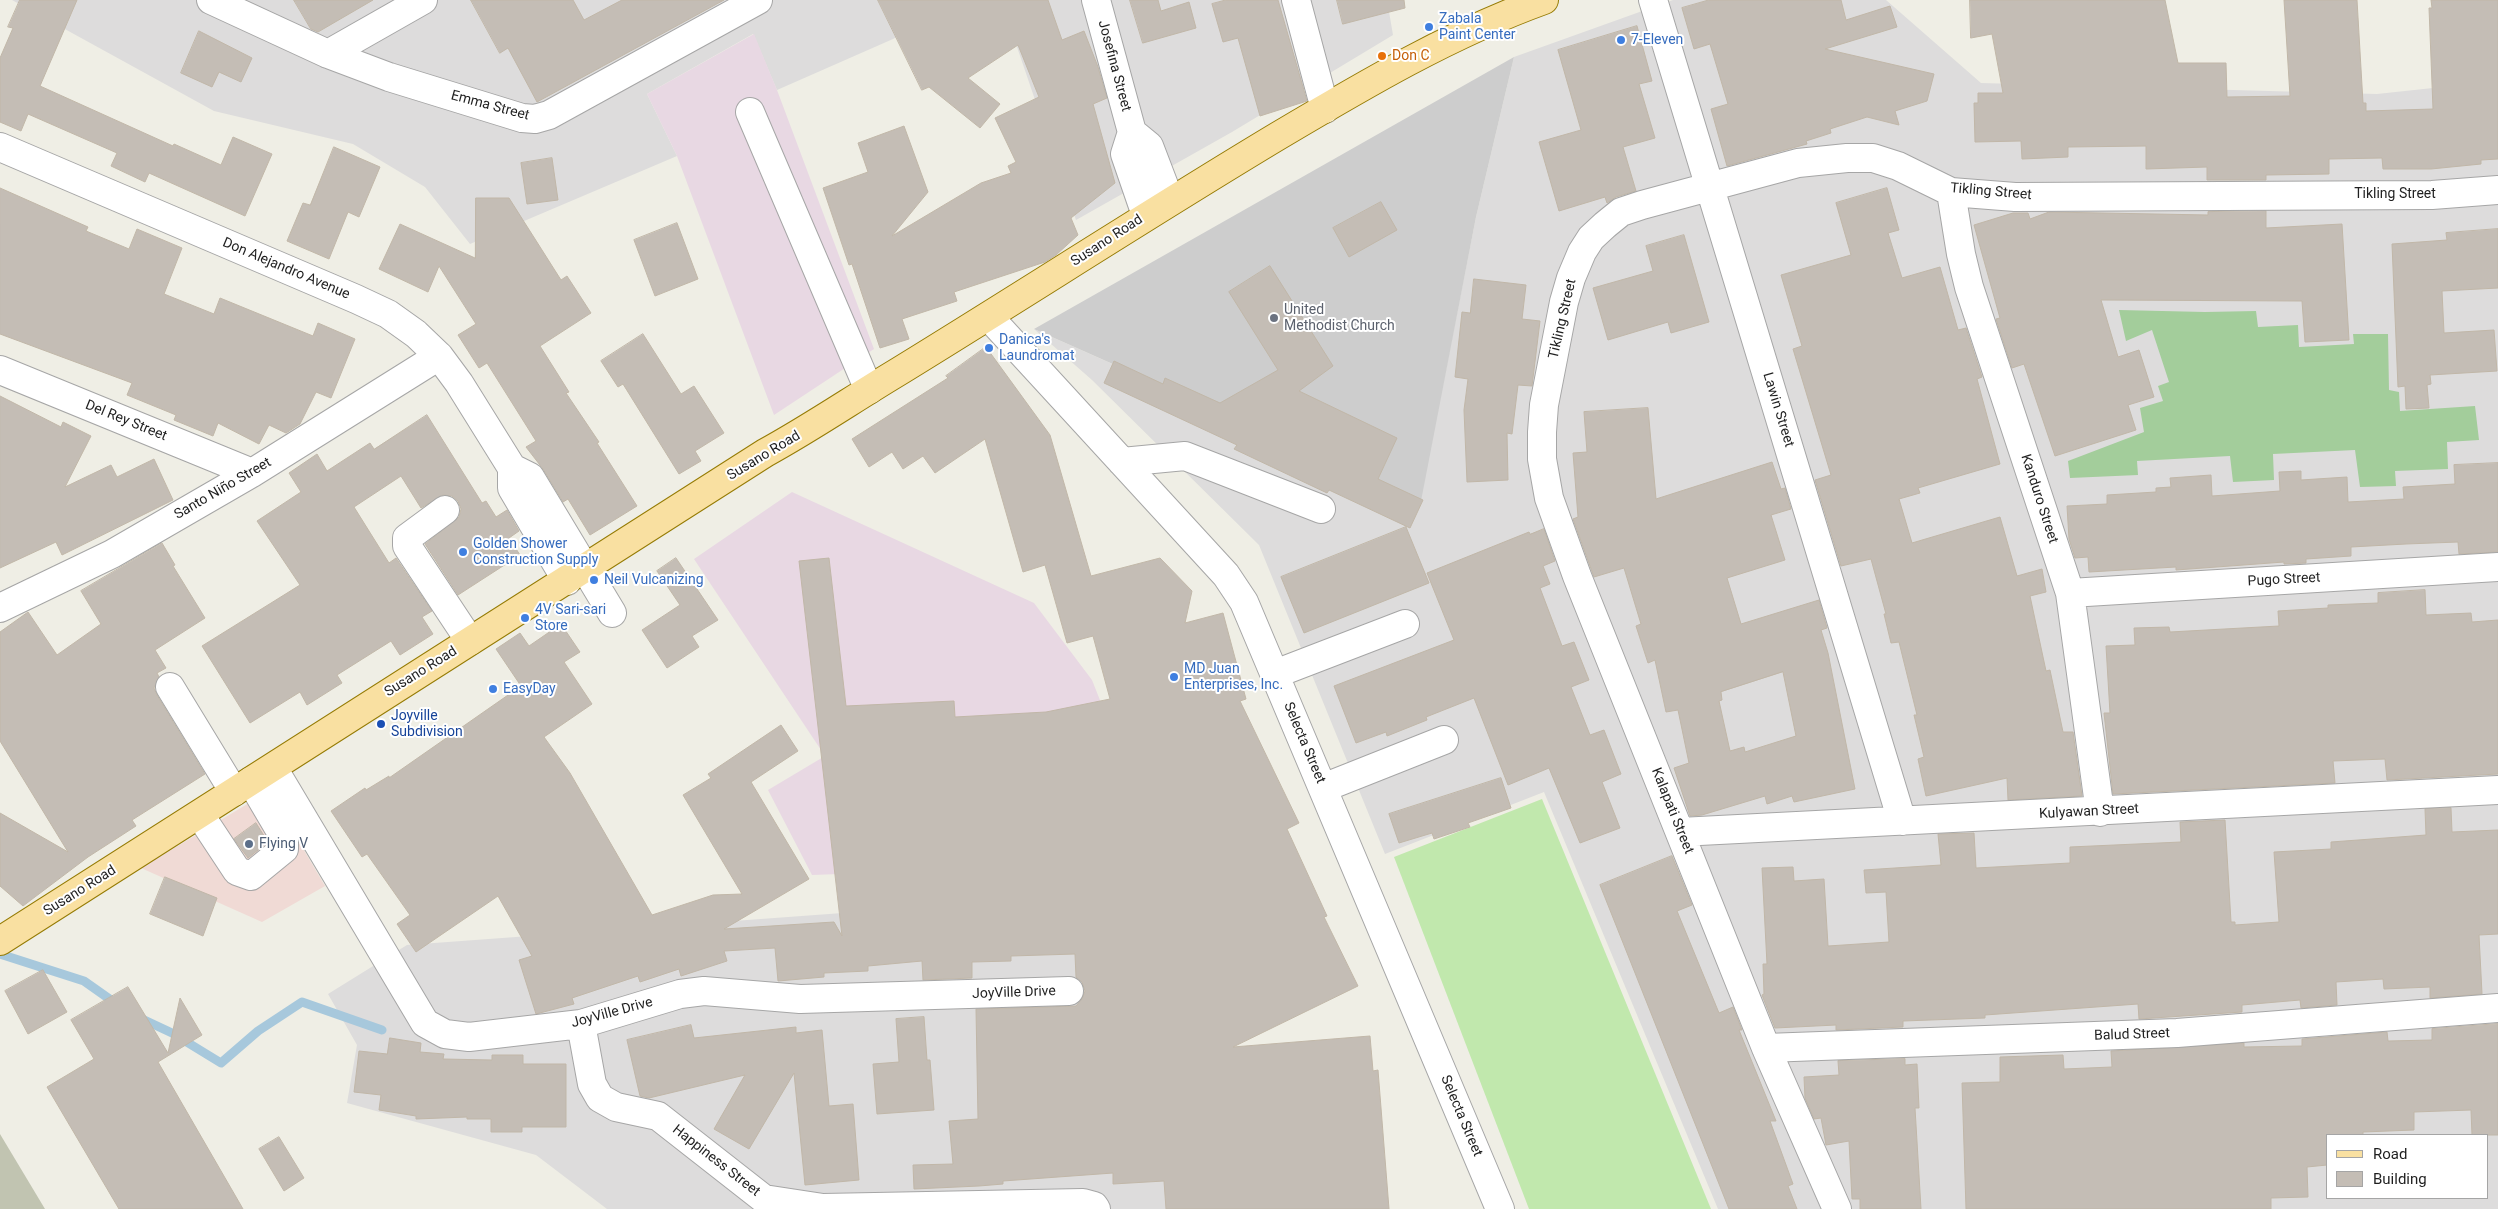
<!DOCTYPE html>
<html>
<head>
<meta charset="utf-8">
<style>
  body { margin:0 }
  #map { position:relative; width:2498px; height:1209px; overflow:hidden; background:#efeee5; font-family:Roboto,sans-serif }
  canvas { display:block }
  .legend { position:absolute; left:2326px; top:1134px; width:162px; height:65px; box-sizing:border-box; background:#fff; border:1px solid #a5a5a5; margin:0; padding:6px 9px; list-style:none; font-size:15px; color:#1f1f1f }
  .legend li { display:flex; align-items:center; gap:10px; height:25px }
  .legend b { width:25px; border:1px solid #a5a5a5 }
</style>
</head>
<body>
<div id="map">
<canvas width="2498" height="1209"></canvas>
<ul class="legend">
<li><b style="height:6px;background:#f9e0a1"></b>Road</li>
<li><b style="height:14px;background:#c4bdb5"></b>Building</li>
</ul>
</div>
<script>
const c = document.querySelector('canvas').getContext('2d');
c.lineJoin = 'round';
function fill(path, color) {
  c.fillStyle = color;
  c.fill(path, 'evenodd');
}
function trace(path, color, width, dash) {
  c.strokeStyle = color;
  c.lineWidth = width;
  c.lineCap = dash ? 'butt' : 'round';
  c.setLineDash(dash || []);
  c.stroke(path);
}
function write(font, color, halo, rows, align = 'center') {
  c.font = font + ' Roboto,sans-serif';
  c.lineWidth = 4;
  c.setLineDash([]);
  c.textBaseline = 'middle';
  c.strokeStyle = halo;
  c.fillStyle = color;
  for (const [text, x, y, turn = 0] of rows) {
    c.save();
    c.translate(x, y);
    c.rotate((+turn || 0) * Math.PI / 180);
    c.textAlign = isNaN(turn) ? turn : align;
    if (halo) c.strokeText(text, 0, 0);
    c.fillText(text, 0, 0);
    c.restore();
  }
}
const residential = new Path2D(`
  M 12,0 L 952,0 L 942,13 L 893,39 L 777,90 L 753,34 L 647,94 L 677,156 L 470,244 L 425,187 L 353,144 L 214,111 Z
  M 1001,0 L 1387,0 L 1393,35 L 1232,132 L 1076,220 Z
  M 1673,0 L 1886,0 L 1981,83 L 2377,94 L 2498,81 L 2498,1209 L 1718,1209 L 1544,792 L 1385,854 L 1259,545 L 1092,380 L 1034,329 L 1420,501 L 1476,217 L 1514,57 ZM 2327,1135 L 2487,1135 L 2487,1198 L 2327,1198 Z
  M 1142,891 L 1176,1209 L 607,1209 L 536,1155 L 347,1103 L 357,1045 L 328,994 L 407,945 Z`);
const commercial = new Path2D(`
  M 269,791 L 325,886 L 262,922 L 141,868 Z`);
const industrial = new Path2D(`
  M 754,34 L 777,90 L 874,349 L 774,415 L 677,156 L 647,94 Z
  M 792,492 L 1034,603 L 1092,680 L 1164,862 L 812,875 L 768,790 L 825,756 L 694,559 Z`);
const religious = new Path2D(`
  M 1514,57 L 1476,217 L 1421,501 L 1034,329 Z`);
const construction = new Path2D(`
  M 0,1134 L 45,1209 L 0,1209 Z`);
const grass = new Path2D(`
  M 1542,799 L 1711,1209 L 1529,1209 L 1394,857 Z`);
const forest = new Path2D(`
  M 2119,310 L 2205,312 L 2256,311 L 2258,327 L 2298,325 L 2299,347 L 2354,344 L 2353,334 L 2388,334 L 2389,390 L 2399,392 L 2400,411 L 2475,406 L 2479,440 L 2447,442 L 2448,469 L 2395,471 L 2396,486 L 2360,487 L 2355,450 L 2273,454 L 2274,480 L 2233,482 L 2230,456 L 2137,461 L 2138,475 L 2070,478 L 2068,461 L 2144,432 L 2140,408 L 2163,401 L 2158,386 L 2169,382 L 2152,330 L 2126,341 Z`);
const stream = new Path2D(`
  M 0,954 L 84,981 L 118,1005
  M 140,1018 L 172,1033 L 221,1063 L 258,1031 L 302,1002 L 382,1030`);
const building = new Path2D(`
  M 20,0 L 77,0 L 40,86 L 173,146 L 174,144 L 221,165 L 233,137 L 272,154 L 245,216 L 149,173 L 145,182 L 111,166 L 117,153 L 28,114 L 21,131 L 0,122 L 0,58 L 13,28 L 8,27 Z
  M 294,0 L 373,0 L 318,32 L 311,29 Z
  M 471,0 L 573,0 L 584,20 L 622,0 L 724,0 L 537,102 L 508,48 L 500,53 Z
  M 878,0 L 1048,0 L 1062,40 L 1084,31 L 1098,67 L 1107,98 L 1093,104 L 1115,183 L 1071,218 L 1078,235 L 1056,255 L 1045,262 L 954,292 L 957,301 L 902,319 L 909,339 L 880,348 L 852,264 L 849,265 L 823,188 L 868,172 L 858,143 L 904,126 L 928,192 L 892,236 L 981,183 L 1011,173 L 1008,166 L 1016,162 L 995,118 L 1039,97 L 1018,45 L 968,78 L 1000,104 L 980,128 L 929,87 L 922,90 Z
  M 1130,0 L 1158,0 L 1161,11 L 1189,2 L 1196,28 L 1143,43 Z
  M 1226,0 L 1278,0 L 1307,101 L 1260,116 L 1238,38 L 1223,42 L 1212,4 Z
  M 1337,0 L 1404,0 L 1405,8 L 1343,24 Z
  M 1709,0 L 1841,0 L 1846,20 L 1890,6 L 1897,27 L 1825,49 L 1934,74 L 1927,101 L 1895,111 L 1899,125 L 1867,117 L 1830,129 L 1831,133 L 1806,141 L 1807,144 L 1727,166 L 1711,109 L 1728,104 L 1710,44 L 1694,49 L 1682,8 Z
  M 1970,0 L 2165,0 L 2178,63 L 2226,63 L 2227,97 L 2290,96 L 2284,0 L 2357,0 L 2363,103 L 2366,103 L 2366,111 L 2433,109 L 2429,8 L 2432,8 L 2431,0 L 2498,0 L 2498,159 L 2481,160 L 2481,164 L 2431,169 L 2383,169 L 2382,158 L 2329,159 L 2329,174 L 2266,175 L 2266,180 L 2207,180 L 2207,167 L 2146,169 L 2146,146 L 2068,147 L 2068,157 L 2022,159 L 2021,141 L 1975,142 L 1974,103 L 1978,103 L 1978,93 L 2003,93 L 1992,34 L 1971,38 Z
  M 1637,26 L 1652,81 L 1639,84 L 1655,138 L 1623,147 L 1636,191 L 1616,197 L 1607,203 L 1605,197 L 1559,211 L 1539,142 L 1581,130 L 1558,50 Z
  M 199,31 L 252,58 L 241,82 L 219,72 L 212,87 L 181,73 Z
  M 334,147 L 380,167 L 359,217 L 348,212 L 329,259 L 287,241 L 303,203 L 310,205 Z
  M 552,158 L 558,200 L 527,204 L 521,163 Z
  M 0,188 L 88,227 L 86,231 L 129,249 L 137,229 L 182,248 L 164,294 L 214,314 L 220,298 L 313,336 L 318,323 L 355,339 L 331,398 L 316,392 L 300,424 L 286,433 L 269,425 L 259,444 L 218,423 L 213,436 L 174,420 L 176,415 L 127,395 L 132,383 L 0,334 Z
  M 1887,188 L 1899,230 L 1888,233 L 1902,278 L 1940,267 L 1958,330 L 1966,328 L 1982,377 L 1977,379 L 2000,464 L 1918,488 L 1920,493 L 1899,499 L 1912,543 L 2000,517 L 2017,576 L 2042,569 L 2046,592 L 2030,596 L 2046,671 L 2050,670 L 2063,732 L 2073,732 L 2082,796 L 2008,800 L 2007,778 L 1926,796 L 1918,759 L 1924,757 L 1914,715 L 1917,715 L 1899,642 L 1891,643 L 1884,614 L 1886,614 L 1871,559 L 1841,566 L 1815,480 L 1831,475 L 1793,349 L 1802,346 L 1781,275 L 1851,255 L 1836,203 Z
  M 476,198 L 509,198 L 561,280 L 567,276 L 591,313 L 540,346 L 569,392 L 566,393 L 599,442 L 597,443 L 637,506 L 590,535 L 568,499 L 563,502 L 543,469 L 526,447 L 536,441 L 487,363 L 479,368 L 458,335 L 476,324 L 439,266 L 428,292 L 379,269 L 400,224 L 475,258 Z
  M 1381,202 L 1397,230 L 1349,257 L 1333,228 Z
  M 2266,211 L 2266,228 L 2342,224 L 2349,340 L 2305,342 L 2302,301 L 2101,300 L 2118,357 L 2139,350 L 2154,397 L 2128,405 L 2136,430 L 2055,456 L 2024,364 L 2012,368 L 1996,319 L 2000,318 L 1974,225 L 2013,213 L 2028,213 L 2030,219 L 2049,212 L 2208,215 L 2208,212 Z
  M 677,223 L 698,279 L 655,296 L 634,240 Z
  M 2498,229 L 2498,288 L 2442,291 L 2444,333 L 2494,330 L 2497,371 L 2430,375 L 2431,384 L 2427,385 L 2429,408 L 2406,409 L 2405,386 L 2398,387 L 2392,244 L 2447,240 L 2446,233 Z
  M 1684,235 L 1709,322 L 1671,333 L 1668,322 L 1608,340 L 1593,288 L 1653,271 L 1646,246 Z
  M 1270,266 L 1333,366 L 1299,391 L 1397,438 L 1378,479 L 1423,500 L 1410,528 L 1329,490 L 1327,493 L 1234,449 L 1237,445 L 1104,383 L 1114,361 L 1163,384 L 1165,378 L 1220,403 L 1278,370 L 1229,292 Z
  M 1474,279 L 1526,285 L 1522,319 L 1540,321 L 1532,386 L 1518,385 L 1512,434 L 1507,433 L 1508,480 L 1467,482 L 1464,410 L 1468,379 L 1455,377 L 1462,312 L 1470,313 Z
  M 643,334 L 681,394 L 694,386 L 724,433 L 695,451 L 701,461 L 679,474 L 623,384 L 618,387 L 601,361 Z
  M 986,347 L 1050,435 L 1091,576 L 1160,558 L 1192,591 L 1185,623 L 1223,613 L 1246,699 L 1240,701 L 1299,823 L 1287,829 L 1327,916 L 1324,917 L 1358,986 L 1233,1047 L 1370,1036 L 1373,1071 L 1378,1070 L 1389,1209 L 1166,1209 L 1164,1181 L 1113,1184 L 1113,1173 L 1003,1181 L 1003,1184 L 979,1186 L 914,1189 L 913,1165 L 953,1164 L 949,1121 L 978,1119 L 976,1009 L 1076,1006 L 1082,999 L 1085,991 L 1082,982 L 1076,977 L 1075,954 L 1011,956 L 1011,961 L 972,962 L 972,978 L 923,980 L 922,961 L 868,966 L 868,971 L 824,973 L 824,977 L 778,981 L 775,948 L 724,951 L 727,961 L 681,976 L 679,969 L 640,982 L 638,976 L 572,998 L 574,1004 L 536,1014 L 519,960 L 532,956 L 498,896 L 416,952 L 397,924 L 410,915 L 367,854 L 362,857 L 331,811 L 365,788 L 366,790 L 389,776 L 389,778 L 521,686 L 496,649 L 520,633 L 529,646 L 561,624 L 580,652 L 564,662 L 592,704 L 544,737 L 570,773 L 652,915 L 713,895 L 742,894 L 683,795 L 711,778 L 708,774 L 781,725 L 798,751 L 751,782 L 809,879 L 724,929 L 834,922 L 842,936 L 799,561 L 829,558 L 846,706 L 954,701 L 955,717 L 1046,712 L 1110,699 L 1093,636 L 1067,643 L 1045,565 L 1023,572 L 985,439 L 935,473 L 923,456 L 903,469 L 892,452 L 869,467 L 852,439 L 948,378 L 946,376 Z
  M 0,396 L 61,427 L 63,422 L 91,436 L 65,487 L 111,465 L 117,477 L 154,459 L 173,500 L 62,555 L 56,542 L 0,568 Z
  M 1648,408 L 1656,499 L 1772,462 L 1781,489 L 1785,488 L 1791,509 L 1771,515 L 1785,560 L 1727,578 L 1741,624 L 1819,600 L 1827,628 L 1821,630 L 1828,653 L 1855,789 L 1794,802 L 1792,796 L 1767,804 L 1765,796 L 1702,815 L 1690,816 L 1674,768 L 1689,763 L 1678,710 L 1666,712 L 1655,660 L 1648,663 L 1636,626 L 1641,624 L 1624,568 L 1594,577 L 1573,519 L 1578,517 L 1573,453 L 1587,452 L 1584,412 ZM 1783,672 L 1796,736 L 1745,752 L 1744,747 L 1730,751 L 1719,701 L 1722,700 L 1721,692 Z
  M 427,415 L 482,503 L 486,501 L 496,517 L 507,510 L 519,531 L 509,538 L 520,555 L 458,595 L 425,544 L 459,517 L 461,509 L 458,501 L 452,496 L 443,495 L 421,508 L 401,476 L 354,507 L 389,563 L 396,558 L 432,611 L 422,617 L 433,634 L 400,655 L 391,641 L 337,675 L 342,683 L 307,705 L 300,692 L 250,723 L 202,646 L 300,585 L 257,521 L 301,492 L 289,473 L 317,454 L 327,471 L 370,443 L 374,449 Z
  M 2498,463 L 2498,552 L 2459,554 L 2458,542 L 2406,544 L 2351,547 L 2351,556 L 2306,559 L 2306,563 L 2284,564 L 2284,562 L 2176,570 L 2176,567 L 2089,572 L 2088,557 L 2075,558 L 2069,539 L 2067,506 L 2107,504 L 2107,495 L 2156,492 L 2156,488 L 2171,487 L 2170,478 L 2211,475 L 2212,496 L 2280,491 L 2279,472 L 2301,471 L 2301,480 L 2347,477 L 2348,502 L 2404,499 L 2403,487 L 2455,484 L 2454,465 Z
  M 1406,527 L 1429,583 L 1304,633 L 1281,577 Z
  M 1544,529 L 1555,561 L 1543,566 L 1550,584 L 1540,588 L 1562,646 L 1574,642 L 1589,680 L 1571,687 L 1590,735 L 1604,730 L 1621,774 L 1602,782 L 1620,828 L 1580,843 L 1549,768 L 1508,785 L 1474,698 L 1426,717 L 1427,720 L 1387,736 L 1386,732 L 1356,743 L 1334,686 L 1454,640 L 1427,573 L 1529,532 L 1530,534 Z
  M 162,543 L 175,565 L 173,566 L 205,618 L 155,650 L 166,668 L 157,673 L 159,677 L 154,688 L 157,695 L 205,774 L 132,820 L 136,826 L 88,857 L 23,906 L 0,886 L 0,813 L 68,852 L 0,741 L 0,632 L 28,612 L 57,655 L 101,624 L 81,591 Z
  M 676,558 L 718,620 L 692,636 L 699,647 L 667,668 L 642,630 L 680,605 L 657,571 Z
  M 2425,590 L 2426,615 L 2471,613 L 2472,622 L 2498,620 L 2498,774 L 2387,780 L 2385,759 L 2333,761 L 2335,783 L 2113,794 L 2104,713 L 2110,713 L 2106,646 L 2135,645 L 2134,628 L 2169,627 L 2170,632 L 2279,626 L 2278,611 L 2328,608 L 2328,605 L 2378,603 L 2378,593 Z
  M 1501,778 L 1511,808 L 1468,823 L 1470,827 L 1434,839 L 1432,833 L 1399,843 L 1389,814 Z
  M 2451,808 L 2452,832 L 2498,830 L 2498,934 L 2479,935 L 2482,994 L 2430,998 L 2430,987 L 2384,989 L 2383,979 L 2336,982 L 2337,1005 L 2301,1008 L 2300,1000 L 2242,1005 L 2242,1012 L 2139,1019 L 2138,1004 L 1985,1015 L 1985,1018 L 1903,1021 L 1903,1027 L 1836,1030 L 1836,1025 L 1775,1028 L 1762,995 L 1764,994 L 1763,964 L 1767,964 L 1762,868 L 1793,867 L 1794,881 L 1824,879 L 1828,946 L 1889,942 L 1886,892 L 1866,893 L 1864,870 L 1941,865 L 1938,834 L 1974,833 L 1976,868 L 2070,863 L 2070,847 L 2181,842 L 2180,822 L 2225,820 L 2231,922 L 2235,922 L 2235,925 L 2279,922 L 2274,852 L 2331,849 L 2331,842 L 2426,835 L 2425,809 Z
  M 256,823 L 268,842 L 248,858 L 234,839 Z
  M 1672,856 L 1692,905 L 1677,911 L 1719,1013 L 1733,1007 L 1742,1030 L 1739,1030 L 1776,1121 L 1770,1121 L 1793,1184 L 1788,1186 L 1797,1209 L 1729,1209 L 1600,885 Z
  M 165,877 L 217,898 L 203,936 L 150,914 Z
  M 43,970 L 67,1012 L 28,1034 L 5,991 Z
  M 128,987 L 168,1053 L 180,998 L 202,1035 L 158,1062 L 243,1209 L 119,1209 L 47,1087 L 94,1059 L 71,1020 Z
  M 924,1017 L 927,1060 L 930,1060 L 934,1110 L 877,1114 L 873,1064 L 899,1062 L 896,1019 Z
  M 2498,1024 L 2498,1135 L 2472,1135 L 2471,1110 L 2414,1112 L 2414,1130 L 2363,1132 L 2363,1135 L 2327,1135 L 2327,1165 L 2307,1167 L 2308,1197 L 2271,1198 L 2271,1209 L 1966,1209 L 1962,1083 L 2000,1082 L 2000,1057 L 2063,1055 L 2064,1069 L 2112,1067 L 2111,1051 L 2244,1043 L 2244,1047 L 2302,1046 L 2302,1039 L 2387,1032 L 2388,1041 L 2432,1040 L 2432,1029 Z
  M 691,1025 L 694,1038 L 796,1027 L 796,1033 L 822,1030 L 829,1106 L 853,1104 L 859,1180 L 805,1185 L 794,1073 L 749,1149 L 714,1129 L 745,1075 L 649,1098 L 640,1096 L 627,1040 Z
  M 390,1038 L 421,1043 L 420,1052 L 444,1054 L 443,1059 L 492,1060 L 492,1055 L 523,1055 L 523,1064 L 566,1064 L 566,1127 L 522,1127 L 522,1132 L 491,1132 L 491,1119 L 467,1119 L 467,1117 L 416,1119 L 416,1116 L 379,1110 L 381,1095 L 354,1092 L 359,1051 L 387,1054 Z
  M 1905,1059 L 1905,1065 L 1917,1064 L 1919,1108 L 1915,1108 L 1921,1209 L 1860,1209 L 1860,1199 L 1852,1199 L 1849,1141 L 1826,1145 L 1821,1118 L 1814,1119 L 1805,1098 L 1804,1077 L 1839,1075 L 1838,1061 Z
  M 279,1137 L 304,1178 L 284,1191 L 259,1149 Z`);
const minor = new Path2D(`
  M 211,0 L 328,54 L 389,77 L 522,118 L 535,119 L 549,115 L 758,0
  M 1096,0 L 1132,132 L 1125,154 L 1146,215
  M 1296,0 L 1325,109
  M 1653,0 L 1902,821
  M 328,54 L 423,0
  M 750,112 L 869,390
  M 1132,132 L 1149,146 L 1170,201
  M 0,147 L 356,299 L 388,314 L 416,334 L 439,356 L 459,383 L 512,468 L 512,488 L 567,581
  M 1951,192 L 1961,254 L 1969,287 L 2070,593 L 2100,812
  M 989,317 L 1226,575 L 1244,602 L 1500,1209
  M 0,370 L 252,473
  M 1122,462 L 1185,456 L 1321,509
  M 512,468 L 530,477 L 612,613
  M 445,510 L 407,538 L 407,546 L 470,641
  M 2070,593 L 2498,567
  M 0,608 L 112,554 L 252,473 L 439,356
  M 1275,674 L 1405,624
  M 170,687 L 234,792
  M 273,768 L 425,1023 L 445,1034 L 469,1037 L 581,1024 L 680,994 L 704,991 L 800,999 L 1069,991
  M 1323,788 L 1444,740
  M 200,815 L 237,871 L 251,876 L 284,849 L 284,837 L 251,781
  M 1680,832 L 2498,790
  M 581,1024 L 592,1084 L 600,1098 L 616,1107 L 658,1116 L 764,1199 L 823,1208 L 1083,1203 L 1094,1206 L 1096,1209
  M 1766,1048 L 2177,1033 L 2498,1008
  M 1837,1209 L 1766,1048 L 1577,576 L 1549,498 L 1542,459 L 1542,432 L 1544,405 L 1564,302 L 1571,278 L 1582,252 L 1591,238 L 1605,225 L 1621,212 L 1642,205 L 1798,163 L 1847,158 L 1873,158 L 1898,166 L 1951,192 L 2015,197 L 2432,195 L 2498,190`);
const major = new Path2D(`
  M 0,941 L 765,453 C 809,429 850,401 893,375 C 1022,296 1148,214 1278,136 C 1364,85 1450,34 1544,0`);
const markers = [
  [1429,27,5,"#3f7fe0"],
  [1621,40,5,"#3f7fe0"],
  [1382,56,5,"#e8710a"],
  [1274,318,5,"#6b7280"],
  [989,348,5,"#3f7fe0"],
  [463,552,5,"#3f7fe0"],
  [594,580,5,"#3f7fe0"],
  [525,618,5,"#3f7fe0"],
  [1174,677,5,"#3f7fe0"],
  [493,689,5,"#3f7fe0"],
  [381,724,5,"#1a4fb4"],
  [249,844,5,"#5c6f8a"]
];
const shopNames = [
  ["Zabala",1439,19],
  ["Paint Center",1439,35],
  ["7-Eleven",1631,40],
  ["Danica's",999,340],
  ["Laundromat",999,356],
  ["Golden Shower",473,544],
  ["Construction Supply",473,560],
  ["Neil Vulcanizing",604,580],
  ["4V Sari-sari",535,610],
  ["Store",535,626],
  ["MD Juan",1184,669],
  ["Enterprises, Inc.",1184,685],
  ["EasyDay",503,689]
];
const foodNames = [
  ["Don C",1392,56]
];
const streetNames = [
  ["Josefina Street",1114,66,75],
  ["Emma Street",490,106,15],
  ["Tikling Street",1991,192,5],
  ["Tikling Street",2395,194],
  ["Susano Road",1107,241,-33],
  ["Don Alejandro Avenue",286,269,23],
  ["Tikling Street",1563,319,-77],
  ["Lawin Street",1778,410,73],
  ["Del Rey Street",126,421,22],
  ["Susano Road",764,456,-31],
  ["Santo Niño Street",223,489,-30],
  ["Kanduro Street",2039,499,72],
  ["Pugo Street",2284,580,-3],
  ["Susano Road",421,672,-32],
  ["Selecta Street",1304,743,67],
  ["Kalapati Street",1672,811,68],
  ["Kulyawan Street",2089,812,-3],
  ["Susano Road",80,891,-32],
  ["JoyVille Drive",1014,993,-2],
  ["JoyVille Drive",612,1013,-15],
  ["Balud Street",2132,1035,-2],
  ["Selecta Street",1461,1116,67],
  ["Happiness Street",716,1161,38]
];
const worshipNames = [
  ["United",1284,310],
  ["Methodist Church",1284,326]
];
const transitNames = [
  ["Joyville",391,716],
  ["Subdivision",391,732]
];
const serviceNames = [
  ["Flying V",259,844]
];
fill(residential, '#dddcdc');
fill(commercial, '#f0dad5');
fill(industrial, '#e8d8e3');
fill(religious, '#cdcdcd');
fill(construction, '#c1c4b1');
fill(grass, '#c1e8ad');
fill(forest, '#a3cd9b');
trace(stream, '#a7c8dc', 9);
fill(building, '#c4bdb5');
trace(building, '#c1b7a8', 1);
trace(minor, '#a6a6a6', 30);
trace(major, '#957b04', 30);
trace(minor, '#fff', 28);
trace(major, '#f9e0a1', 28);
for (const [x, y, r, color] of markers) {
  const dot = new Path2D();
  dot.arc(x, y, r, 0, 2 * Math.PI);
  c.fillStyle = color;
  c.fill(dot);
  trace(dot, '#fff', 2);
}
write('14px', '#366cbe', '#fff', shopNames, 'left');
write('14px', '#c56008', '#fff', foodNames, 'left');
write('14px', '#1f1f1f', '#fff', streetNames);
write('14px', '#5b616d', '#fff', worshipNames, 'left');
write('14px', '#164399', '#fff', transitNames, 'left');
write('14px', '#4e5e75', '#fff', serviceNames, 'left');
</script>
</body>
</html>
